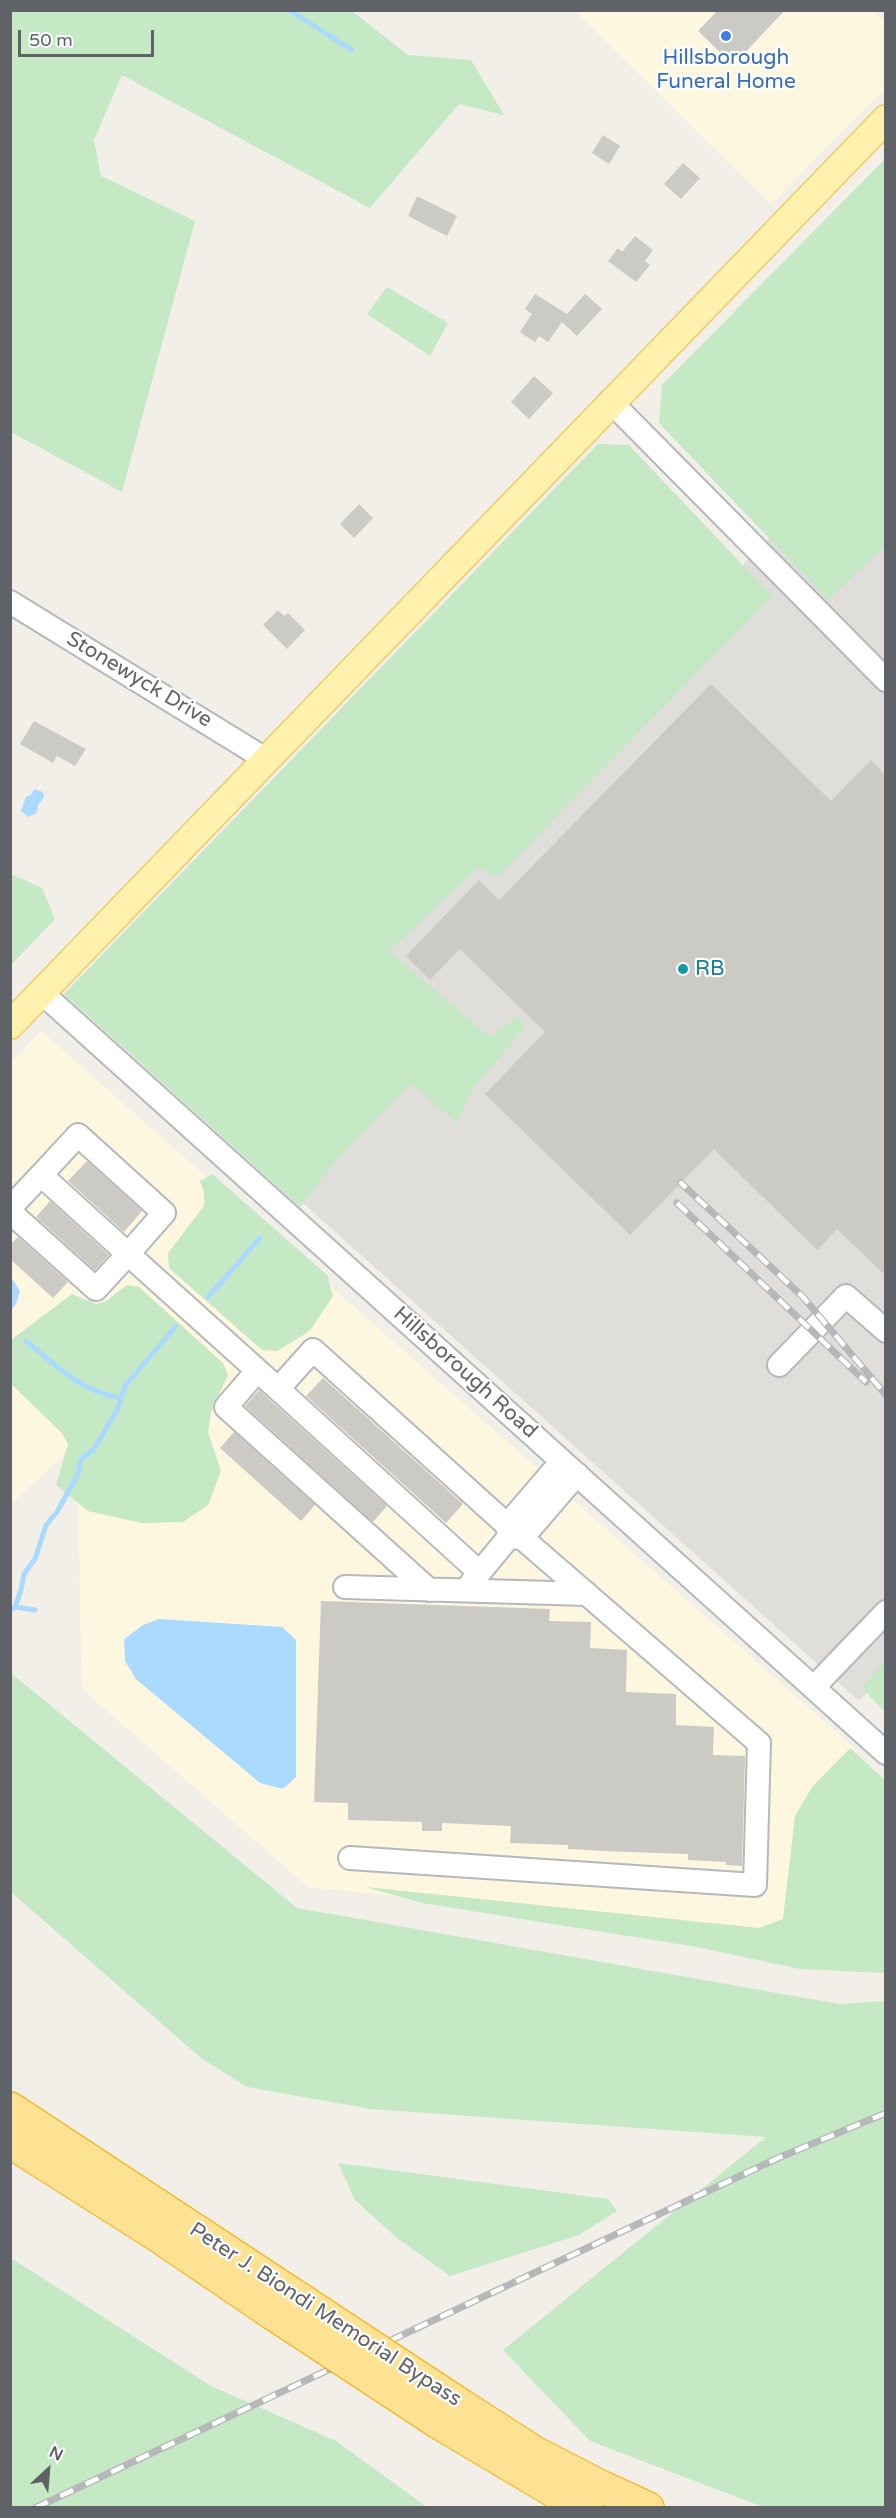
<!DOCTYPE html>
<html>
<head>
<meta charset="utf-8">
<style>
  body { margin:0 }
  #map { position:relative; width:896px; height:2518px; overflow:hidden; background:#f1efe8; font-family:"Varela Round",sans-serif }
  canvas { display:block }
  .frame { position:absolute; inset:0; border:12px solid #5f6368; pointer-events:none }
  .north { position:absolute; left:18px; top:2440px; width:60px; height:60px; -webkit-text-stroke:4px #fff; paint-order:stroke; rotate:26deg; font-size:16px; font-weight:700; line-height:24px; text-align:center; color:#5f6368 }
  .north::after { content:''; display:block; margin:auto; width:21px; height:27px; background:#5f6368; clip-path:polygon(50% 0,100% 100%,50% 72%,0 100%) }
  .scale { position:absolute; left:18px; top:30px; width:136px; height:27px; box-sizing:border-box; border:3px solid #5f6368; border-top:0; padding-left:8px; font-size:18px; line-height:21px; white-space:nowrap; color:#5f6368; -webkit-text-stroke:4px #fff; paint-order:stroke }
</style>
</head>
<body>
<div id="map">
<canvas width="896" height="2518"></canvas>
<div class="frame"></div>
<div class="north">N</div>
<div class="scale">50 m</div>
</div>
<script>
const c = document.querySelector('canvas').getContext('2d');
c.lineJoin = 'round';
function fill(path, color) {
  c.fillStyle = color;
  c.fill(path, 'evenodd');
}
function trace(path, color, width, dash) {
  c.strokeStyle = color;
  c.lineWidth = width;
  c.lineCap = dash ? 'butt' : 'round';
  c.setLineDash(dash || []);
  c.stroke(path);
}
function write(font, color, halo, rows, align = 'center') {
  c.font = font + ' "Varela Round",sans-serif';
  c.lineWidth = 4.5;
  c.setLineDash([]);
  c.textBaseline = 'middle';
  c.strokeStyle = halo;
  c.fillStyle = color;
  for (const [text, x, y, turn = 0] of rows) {
    c.save();
    c.translate(x, y);
    c.rotate((+turn || 0) * Math.PI / 180);
    c.textAlign = isNaN(turn) ? turn : align;
    if (halo) c.strokeText(text, 0, 0);
    c.fillText(text, 0, 0);
    c.restore();
  }
}
const commercial = new Path2D(`
  M 575,11 L 875,11 L 885,21 L 885,89 L 771,204 Z
  M 41,1031 L 858,1751 L 801,1807 L 791,1938 L 308,1887 L 82,1689 L 77,1443 L 11,1504 L 11,1062 Z`);
const industrial = new Path2D(`
  M 880,424 L 885,430 L 886,1672 L 859,1701 L 207,1117 Z`);
const green = new Path2D(`
  M 10,11 L 352,11 L 408,55 L 471,60 L 504,115 L 459,104 L 370,208 L 122,75 L 94,140 L 101,176 L 195,221 L 122,492 L 11,432 Z
  M 885,159 L 885,545 L 828,600 L 659,423 L 662,385 Z
  M 387,287 L 448,323 L 430,356 L 367,314 Z
  M 598,444 L 629,445 L 772,596 L 497,877 L 478,867 L 389,951 L 490,1037 L 517,1017 L 526,1026 L 473,1088 L 457,1123 L 411,1083 L 338,1158 L 300,1207 L 64,994 Z
  M 11,874 L 42,888 L 55,919 L 11,965 Z
  M 212,1174 L 327,1275 L 333,1296 L 311,1329 L 305,1334 L 277,1351 L 262,1350 L 169,1268 L 168,1253 L 204,1206 L 204,1192 L 200,1181 Z
  M 127,1285 L 139,1287 L 223,1363 L 228,1375 L 211,1412 L 208,1432 L 221,1471 L 208,1505 L 183,1522 L 142,1523 L 88,1511 L 56,1485 L 68,1444 L 62,1433 L 11,1384 L 11,1340 L 72,1294 L 96,1304 L 106,1301 Z
  M 885,1660 L 885,1712 L 862,1688 Z
  M 11,1673 L 297,1908 L 839,2004 L 885,2001 L 885,2507 L 763,2507 L 590,2441 L 503,2350 L 766,2137 L 371,2109 L 247,2087 L 201,2058 L 11,1892 Z
  M 850,1748 L 885,1780 L 885,1973 L 800,1969 L 697,1947 L 422,1903 L 365,1887 L 759,1928 L 783,1919 L 795,1816 L 812,1787 Z
  M 338,2163 L 608,2199 L 617,2211 L 579,2235 L 450,2276 L 397,2238 L 355,2200 Z
  M 11,2258 L 211,2386 L 336,2441 L 427,2507 L 11,2507 Z`);
const water = new Path2D(`
  M 34,789 L 43,792 L 44,797 L 38,805 L 37,813 L 28,817 L 21,811 L 26,797 L 32,794 Z
  M 11,1277 L 20,1291 L 16,1304 L 11,1310 Z
  M 159,1619 L 282,1627 L 296,1640 L 296,1777 L 283,1789 L 260,1783 L 136,1679 L 125,1661 L 124,1639 L 143,1625 Z`);
const stream = new Path2D(`
  M 289,10 L 352,50
  M 208,1297 L 260,1238
  M 26,1341 C 57,1366 81,1392 121,1398
  M 15,1607 L 35,1610
  M 10,1610 L 15,1607 L 21,1590 L 24,1574 L 35,1559 L 46,1525 L 57,1512 L 78,1474 L 81,1459 L 93,1450 L 117,1411 L 125,1386 L 176,1326`);
const building = new Path2D(`
  M 718,10 L 785,10 L 739,59 L 733,53 L 727,59 L 698,31 Z
  M 603,135 L 620,146 L 609,164 L 592,153 Z
  M 683,163 L 700,178 L 681,199 L 664,184 Z
  M 417,196 L 457,216 L 447,236 L 408,216 Z
  M 635,236 L 653,250 L 645,261 L 650,265 L 636,282 L 608,261 L 618,248 L 622,252 Z
  M 535,294 L 567,314 L 585,294 L 602,309 L 577,336 L 562,322 L 548,342 L 539,336 L 535,342 L 520,332 L 532,314 L 525,309 Z
  M 534,376 L 553,393 L 529,419 L 511,402 Z
  M 359,504 L 373,518 L 354,538 L 340,524 Z
  M 278,610 L 284,616 L 288,613 L 305,630 L 287,649 L 263,625 Z
  M 711,684 L 831,801 L 871,760 L 885,775 L 885,1275 L 837,1229 L 817,1250 L 714,1149 L 630,1235 L 485,1094 L 545,1032 L 460,949 L 430,980 L 406,956 L 479,880 L 499,900 Z
  M 34,721 L 86,749 L 75,766 L 57,756 L 53,763 L 20,744 Z
  M 87,1161 L 142,1211 L 124,1232 L 68,1181 Z
  M 50,1201 L 109,1255 L 95,1270 L 36,1217 Z
  M 18,1237 L 68,1282 L 53,1298 L 10,1259 L 10,1245 Z
  M 323,1378 L 463,1504 L 446,1523 L 306,1396 Z
  M 259,1390 L 387,1506 L 373,1522 L 245,1406 Z
  M 234,1432 L 315,1505 L 301,1521 L 220,1448 Z
  M 321,1601 L 550,1609 L 549,1621 L 591,1622 L 590,1648 L 627,1650 L 626,1692 L 676,1694 L 676,1725 L 714,1727 L 713,1755 L 745,1756 L 742,1866 L 726,1865 L 726,1862 L 688,1860 L 688,1854 L 602,1851 L 568,1849 L 568,1845 L 510,1843 L 511,1826 L 442,1823 L 442,1831 L 422,1831 L 422,1822 L 348,1820 L 348,1803 L 314,1802 Z`);
const minor = new Path2D(`
  M 610,401 L 886,680
  M 10,602 L 267,760
  M 42,993 L 886,1753
  M 78,1135 L 164,1213 L 128,1254 L 41,1175 Z
  M 10,1208 L 41,1175
  M 10,1212 L 96,1289 L 128,1254 L 278,1389
  M 779,1365 L 846,1296 L 886,1331
  M 257,1371 L 226,1407 L 429,1590
  M 507,1525 L 562,1461
  M 522,1538 L 577,1474
  M 471,1583 L 509,1537
  M 345,1587 L 587,1594
  M 814,1687 L 886,1612
  M 350,1858 L 755,1885 L 759,1743 L 522,1538 L 509,1537 L 507,1525 L 313,1350 L 278,1389 L 479,1572`);
const major = new Path2D(`
  M 10,1025 L 886,119`);
const highway = new Path2D(`
  M 10,2108 L 297,2297
  M 10,2142 L 155,2234 L 273,2314
  M 461,2405 L 534,2452 L 602,2487 L 648,2508
  M 439,2423 L 555,2492 L 587,2508`);
const rail = new Path2D(`
  M 686,1188 L 681,1183 L 803,1297 L 886,1395
  M 677,1203 L 866,1382
  M 35,2508 L 778,2158 L 886,2113`);
const highwayBridge = new Path2D(`
  M 297,2297 L 461,2405
  M 273,2314 L 439,2423`);
const markers = [
  [726,36,6,"#3f7fe0"],
  [683,969,6,"#0f9aa8"]
];
const shopNames = [
  ["Hillsborough",726,58],
  ["Funeral Home",726,82]
];
const streetNames = [
  ["Stonewyck Drive",139,680,31],
  ["Hillsborough Road",465,1373,42],
  ["Peter J. Biondi Memorial Bypass",325,2315,33]
];
const cultureNames = [
  ["RB",695,969]
];
fill(commercial, '#fef7e0');
fill(industrial, '#e0deda');
fill(green, '#c5e8c5');
fill(water, '#aadaff');
trace(stream, '#aadaff', 5);
fill(building, '#cccac5');
trace(minor, '#b5b8bc', 26);
trace(major, '#f2c960', 30);
trace(highway, '#f9ab00', 34);
trace(minor, '#fff', 22);
trace(major, '#fff2af', 27);
trace(highway, '#fde293', 32);
trace(rail, '#b6b7b8', 7);
trace(rail, '#fff', 4.5, [14]);
trace(highwayBridge, '#f9ab00', 34, []);
trace(highwayBridge, '#fde293', 32);
for (const [x, y, r, color] of markers) {
  const dot = new Path2D();
  dot.arc(x, y, r, 0, 2 * Math.PI);
  c.fillStyle = color;
  c.fill(dot);
  trace(dot, '#fff', 2);
}
write('21px', '#366cbe', '#fff', shopNames);
write('21px', '#5f6368', '#fff', streetNames);
write('21px', '#0d838f', '#fff', cultureNames, 'left');
</script>
</body>
</html>
